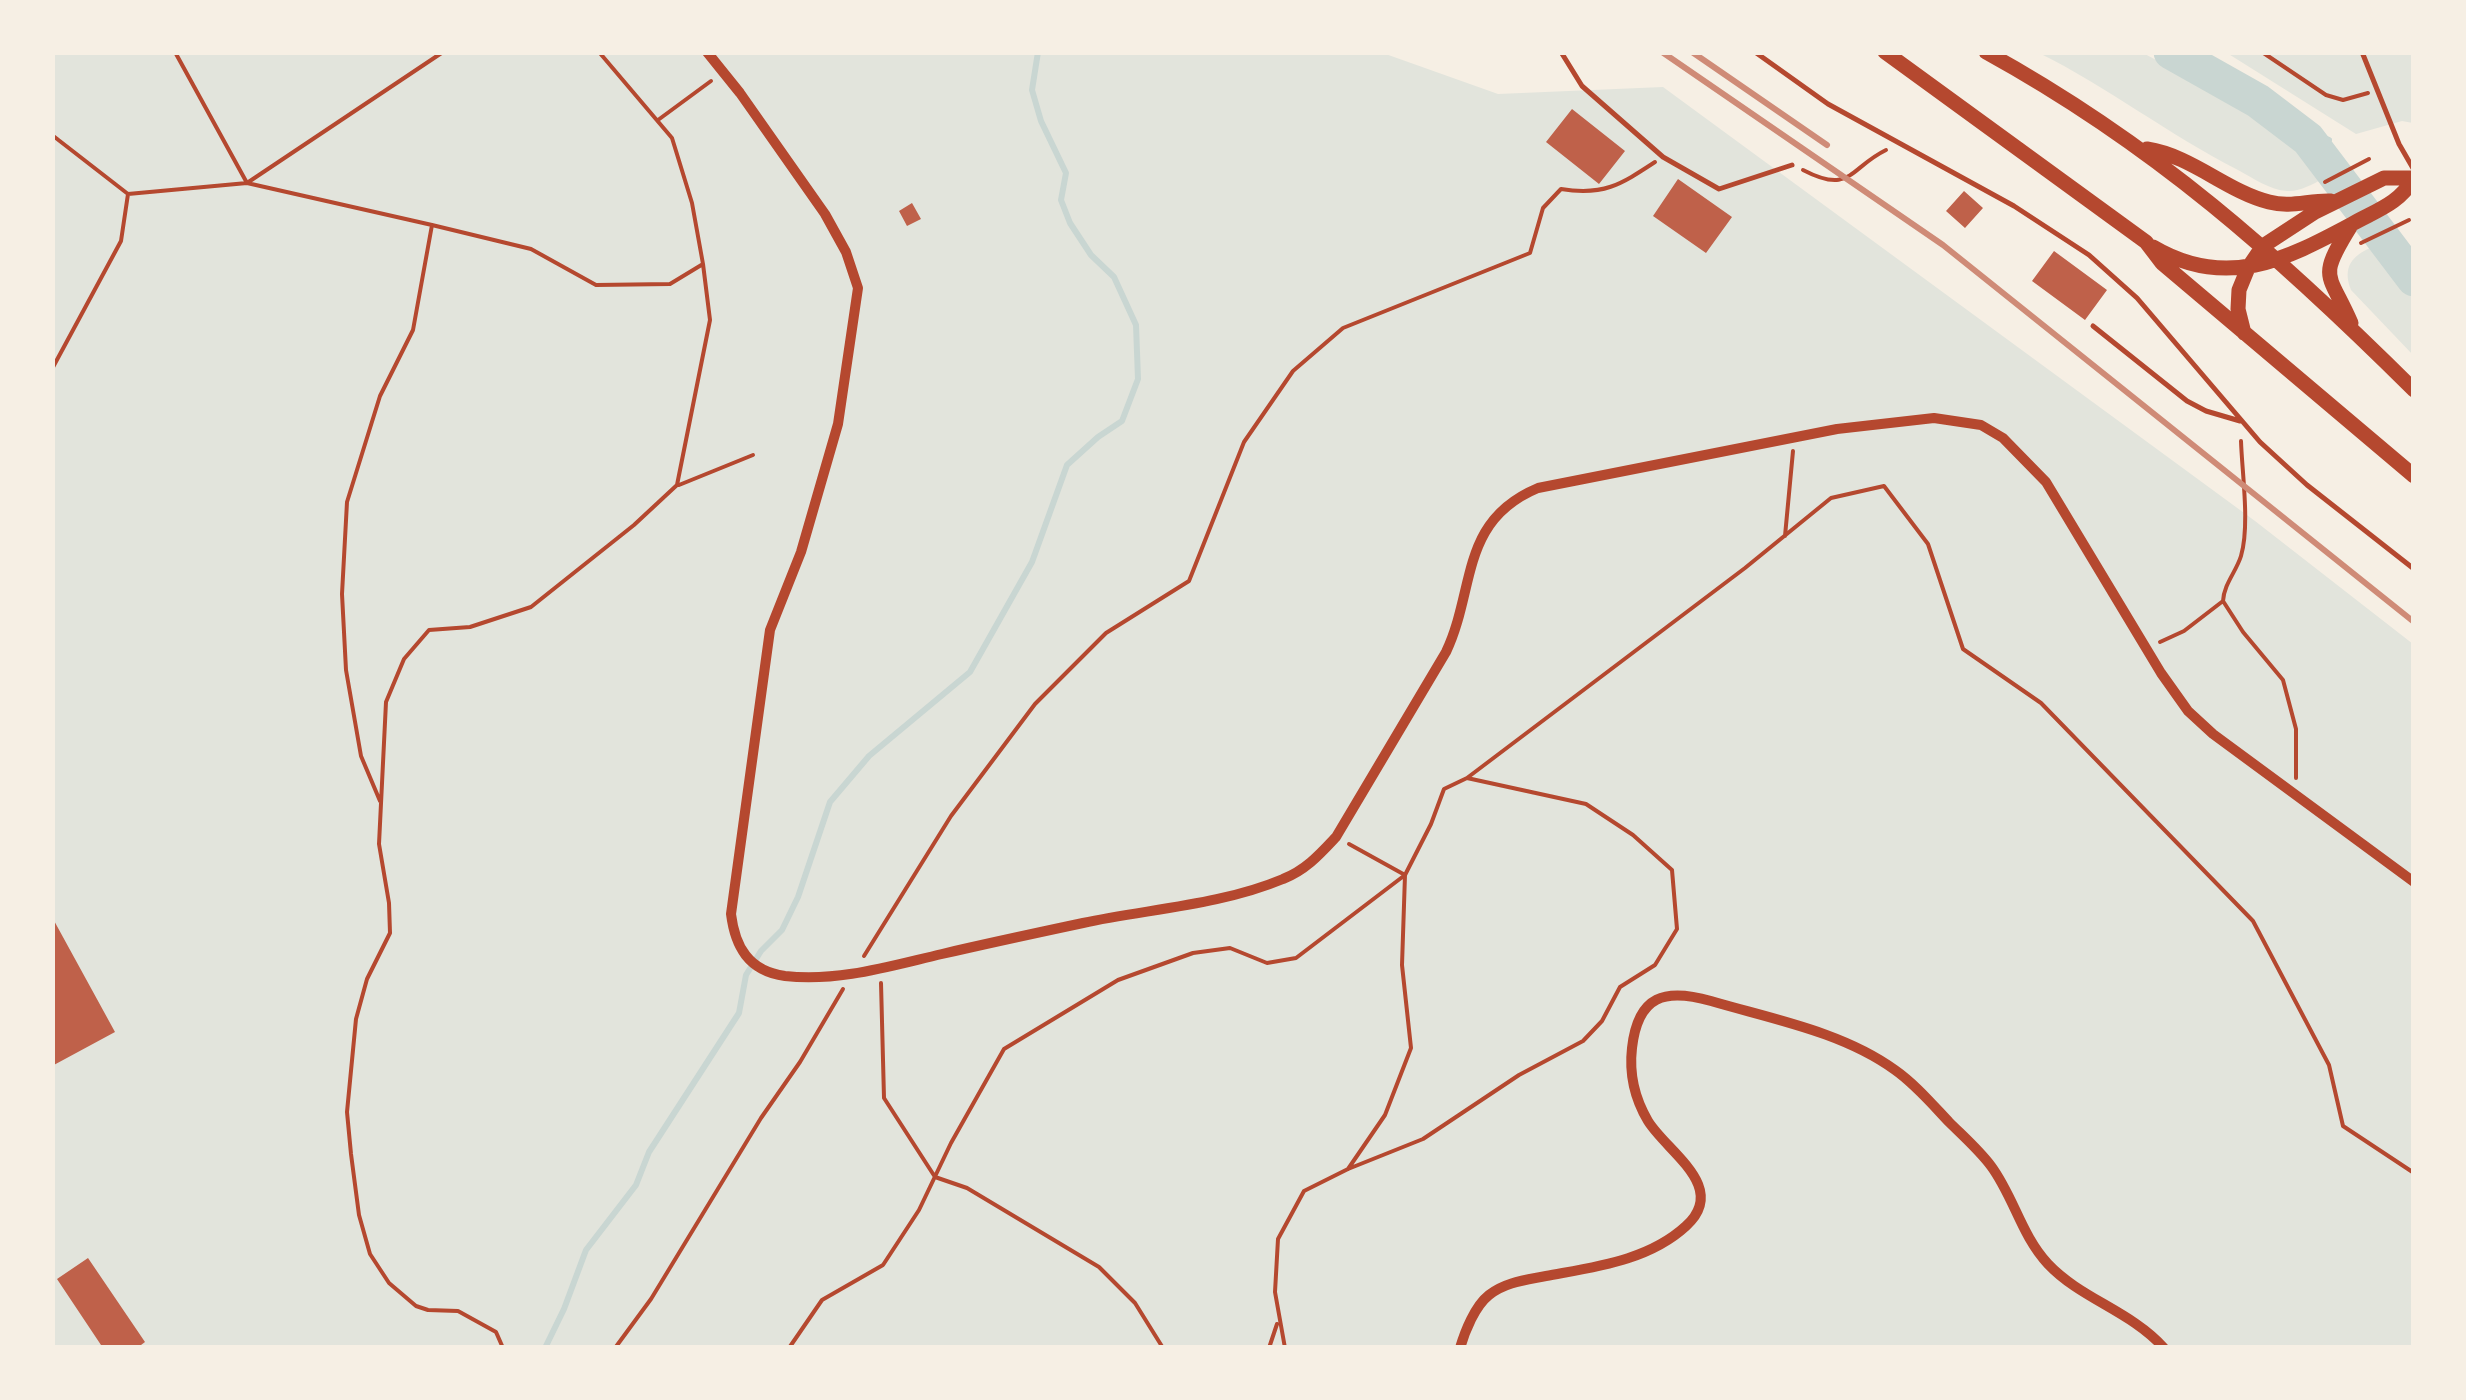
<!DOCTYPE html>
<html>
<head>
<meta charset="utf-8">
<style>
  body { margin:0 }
  #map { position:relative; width:2466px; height:1400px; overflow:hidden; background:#f6efe4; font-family:"DM Sans",sans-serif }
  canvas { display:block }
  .frame { position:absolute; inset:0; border:55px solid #f6efe4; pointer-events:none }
</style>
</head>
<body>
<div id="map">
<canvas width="2466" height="1400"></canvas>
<div class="frame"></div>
</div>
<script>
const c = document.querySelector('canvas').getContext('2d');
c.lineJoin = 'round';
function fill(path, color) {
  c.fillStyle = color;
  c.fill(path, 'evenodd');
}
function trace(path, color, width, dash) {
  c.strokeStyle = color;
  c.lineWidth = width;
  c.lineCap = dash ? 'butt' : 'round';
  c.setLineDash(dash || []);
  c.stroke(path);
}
const green = new Path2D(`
  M 1380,52 L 1498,94 L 1663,87 L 2255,521 L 2413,644 L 2413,1347 L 53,1347 L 53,53 Z
  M 2039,53 L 2143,53 L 2271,121 L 2287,135 L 2323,179 C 2312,184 2300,192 2287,191 C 2270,190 2253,178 2238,170 C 2169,135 2108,87 2039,53 Z
  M 2227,53 L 2413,53 L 2413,123 L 2402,121 L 2356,134 Z
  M 2372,247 L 2413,298 L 2413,355 L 2351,290 C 2342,267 2352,256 2372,247 Z`);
const stream = new Path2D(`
  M 2291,124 L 2329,140
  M 545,1348 L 564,1309 L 586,1250 L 636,1185 L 649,1152 L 739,1013 L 746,975 L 761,951 L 782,930 L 798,897 L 830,802 L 869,756 L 970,672 L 1032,562 L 1067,465 L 1098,437 L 1122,421 L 1138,379 L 1136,325 L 1114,277 L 1091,255 L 1070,223 L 1061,200 L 1066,173 L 1041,121 L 1032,90 L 1038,52`);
const river = new Path2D(`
  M 2171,52 L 2258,101 L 2308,139 L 2414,279`);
const building = new Path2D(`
  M 1572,109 L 1625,151 L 1599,184 L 1546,142 Z
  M 1678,179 L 1732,217 L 1706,253 L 1653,216 Z
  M 1964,191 L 1983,208 L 1965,228 L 1946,211 Z
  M 912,203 L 921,219 L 907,226 L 899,211 Z
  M 2054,251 L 2107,290 L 2085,320 L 2032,281 Z
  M 52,917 L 115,1032 L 52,1066 Z
  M 88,1258 L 145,1342 L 137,1348 L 103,1348 L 57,1279 Z`);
const path = new Path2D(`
  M 175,52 L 247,183
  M 2262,52 L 2326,95 L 2343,100 L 2368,93
  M 658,120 L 711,81
  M 52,135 L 128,194 L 121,241 L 52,369
  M 1803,170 C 1851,195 1849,168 1886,150
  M 2325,182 L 2369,159
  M 247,183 L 443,52
  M 128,194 L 247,183 L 432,225
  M 2361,243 L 2409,220
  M 679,485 L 753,455
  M 1785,536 L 1793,451
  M 2223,601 L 2243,632 L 2283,680 L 2296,729 L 2296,778
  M 2160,642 L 2184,631 L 2223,601 C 2224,584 2236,572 2241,556 C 2250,525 2242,473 2241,441
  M 1467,778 L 1745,568 L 1831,498 L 1884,486 L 1928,544 L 1963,649 L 2041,703 L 2253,921 L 2329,1065 L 2343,1126 L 2414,1173
  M 380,801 L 361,756 L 346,670 L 342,594 L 347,502 L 380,396 L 413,330 L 432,225 L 531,249 L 596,285 L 670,284 L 703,264
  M 864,956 L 951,816 L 1035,704 L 1106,633 L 1189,581 L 1244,442 L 1293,371 L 1343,328 L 1530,253 L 1543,208 L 1561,189 C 1603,196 1620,185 1655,162
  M 881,983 L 884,1098 L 935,1177 L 967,1188 L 1099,1267 L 1135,1303 L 1163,1348
  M 1348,1169 L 1385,1115 L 1411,1048 L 1402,965 L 1405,875 L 1349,844
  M 503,1348 L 496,1332 L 458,1311 L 428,1310 L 416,1306 L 389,1283 L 370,1254 L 359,1215 L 351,1154 L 347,1112 L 356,1019 L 367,979 L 390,933 L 389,903 L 379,844 L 386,702 L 404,659 L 429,630 L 470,627 L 531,607 L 634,525 L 677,485 L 710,320 L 703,264 L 692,203 L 672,138 L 599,52
  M 551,1348 L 583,1348
  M 615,1348 L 651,1299 L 761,1118 L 800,1062 L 843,989
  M 665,1348 L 732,1348
  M 789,1348 L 822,1300 L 883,1265 L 919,1210 L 951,1143 L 1004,1049 L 1118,980 L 1193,953 L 1230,948 L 1267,963 L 1296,958 L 1405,875 L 1431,824 L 1444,789 L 1467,778 L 1586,804 L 1633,835 L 1672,870 L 1677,929 L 1655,965 L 1620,987 L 1602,1021 L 1583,1041 L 1519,1075 L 1423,1139 L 1348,1169 L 1304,1191 L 1278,1239 L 1275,1292 L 1285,1348
  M 1269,1348 L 1277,1324`);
const service = new Path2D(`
  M 1561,52 L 1582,86 L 1663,157 L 1719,189 L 1792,165
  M 1755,52 L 1828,104 L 2014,206 L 2089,255 L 2137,298 L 2260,442 L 2307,485 L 2414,569
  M 2362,52 L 2399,144 L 2414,170
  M 2093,326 L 2187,401 L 2206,411 L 2240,421`);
const minor = new Path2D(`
  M 707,52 L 740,93 L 825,214 L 846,252 L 858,288 L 838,424 L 801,552 L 770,630 L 731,914 C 735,946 748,971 785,976 C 839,982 890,966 942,954 C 989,943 1036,933 1083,923 C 1149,909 1221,905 1283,879 C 1306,870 1320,854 1336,837 L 1446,652 C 1476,589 1459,521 1538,488 L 1837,429 L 1934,418 L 1981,425 L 2003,438 L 2046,482 L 2161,673 L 2188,711 L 2213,734 L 2414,882
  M 1460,1348 C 1465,1331 1475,1306 1489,1295 C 1505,1282 1526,1280 1546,1276 C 1594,1267 1648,1261 1686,1226 C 1729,1187 1667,1152 1648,1121 C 1635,1099 1629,1074 1632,1048 C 1638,995 1665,988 1711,1001 C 1772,1019 1843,1032 1895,1070 C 1915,1084 1932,1104 1949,1122 C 1963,1136 1979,1150 1991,1166 C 2014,1197 2021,1235 2048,1264 C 2081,1299 2131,1311 2164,1348`);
const secondary = new Path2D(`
  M 1885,52 L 2146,242 L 2162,263 L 2414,476
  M 1986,52 C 2155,145 2278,255 2414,390
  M 2147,149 C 2192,156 2226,191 2269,202 C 2291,208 2309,200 2331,201
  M 2350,227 C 2317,280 2329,272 2351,323
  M 2153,247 C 2226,290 2285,260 2352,224 C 2377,210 2399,204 2414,178
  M 2244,333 L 2238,309 L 2239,290 L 2248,268 L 2263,246 L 2315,212 L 2384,178 L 2414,178`);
const rail = new Path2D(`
  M 1662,52 L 1943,245 L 2414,622
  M 1692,52 L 1827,145`);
fill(green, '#e2e4dc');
trace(stream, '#c9d6d2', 6);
trace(river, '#c9d6d2', 35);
fill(building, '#bf614a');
trace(path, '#b5482f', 4);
trace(service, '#b5482f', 5);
trace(minor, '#b5482f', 10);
trace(secondary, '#b5482f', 15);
trace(rail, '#cf8b77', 6);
</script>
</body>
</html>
